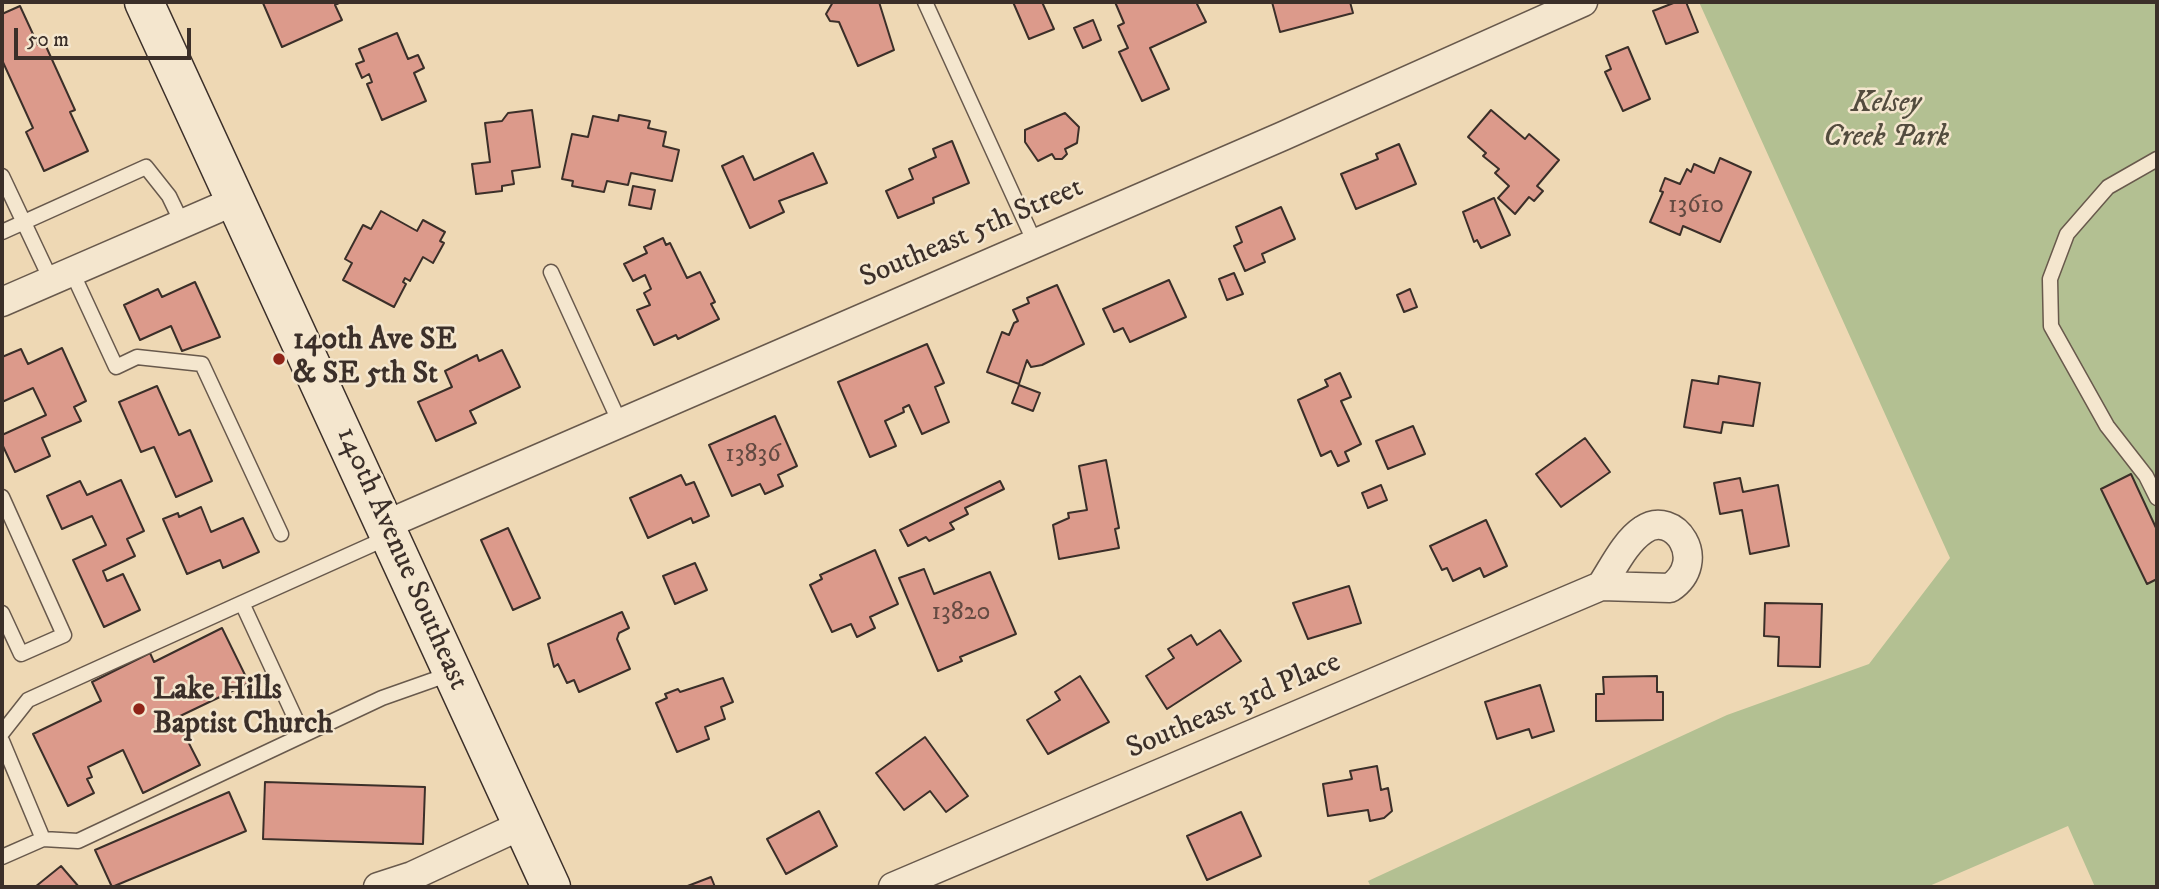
<!DOCTYPE html>
<html>
<head>
<meta charset="utf-8">
<style>
  body { margin:0 }
  #map { position:relative; width:2159px; height:889px; overflow:hidden; background:#eed8b4; font-family:"IM FELL DW Pica",serif }
  canvas { display:block }
  .frame { position:absolute; inset:0; border:4px solid #3b2f29; pointer-events:none }
  .scale { position:absolute; left:14px; top:28px; width:177px; height:32px; box-sizing:border-box; border:4px solid #3b2f29; border-top:0; padding-left:9px; font-size:21px; line-height:24px; white-space:nowrap; color:#3b2f29; -webkit-text-stroke:5px #f4e6ce; paint-order:stroke }
</style>
</head>
<body>
<div id="map">
<canvas width="2159" height="889"></canvas>
<div class="frame"></div>
<div class="scale">50 m</div>
</div>
<script>
const c = document.querySelector('canvas').getContext('2d');
c.lineJoin = 'round';
function fill(path, color) {
  c.fillStyle = color;
  c.fill(path, 'evenodd');
}
function trace(path, color, width, dash) {
  c.strokeStyle = color;
  c.lineWidth = width;
  c.lineCap = dash ? 'butt' : 'round';
  c.setLineDash(dash || []);
  c.stroke(path);
}
function write(font, color, halo, rows, align = 'center') {
  c.font = font + ' "IM FELL DW Pica",serif';
  c.lineWidth = 5;
  c.setLineDash([]);
  c.textBaseline = 'middle';
  c.strokeStyle = halo;
  c.fillStyle = color;
  for (const [text, x, y, turn = 0] of rows) {
    c.save();
    c.translate(x, y);
    c.rotate((+turn || 0) * Math.PI / 180);
    c.textAlign = isNaN(turn) ? turn : align;
    if (halo) c.strokeText(text, 0, 0);
    c.fillText(text, 0, 0);
    c.restore();
  }
}
const green = new Path2D(`
  M 1699,2 L 2157,2 L 2157,887 L 2095,887 L 2068,826 L 1927,887 L 1371,887 L 1368,881 L 1727,715 L 1869,664 L 1950,558 Z`);
const building = new Path2D(`
  M 266,2 L 341,2 L 335,5 L 342,20 L 282,47 L 263,3 Z
  M 833,2 L 879,2 L 894,50 L 858,66 L 839,22 L 830,21 L 826,14 Z
  M 1013,2 L 1042,2 L 1054,29 L 1029,39 Z
  M 1115,2 L 1196,2 L 1206,22 L 1150,48 L 1169,89 L 1142,101 L 1119,52 L 1128,48 L 1118,26 L 1124,23 Z
  M 1272,2 L 1350,2 L 1353,13 L 1280,32 Z
  M 1676,2 L 1686,2 L 1698,32 L 1666,44 L 1653,11 Z
  M 20,6 L 38,45 L 44,42 L 75,110 L 70,112 L 88,151 L 44,171 L 26,132 L 33,128 L 2,60 L 2,14 Z
  M 1093,20 L 1101,40 L 1083,48 L 1074,28 Z
  M 397,33 L 408,59 L 418,55 L 424,68 L 414,73 L 426,101 L 382,120 L 367,84 L 372,82 L 369,74 L 362,78 L 356,64 L 364,61 L 359,49 Z
  M 1628,47 L 1650,99 L 1623,111 L 1605,72 L 1611,69 L 1606,56 Z
  M 532,110 L 540,167 L 512,171 L 514,184 L 502,186 L 502,191 L 476,194 L 472,164 L 490,162 L 485,123 L 502,121 L 508,113 Z
  M 1491,110 L 1525,139 L 1529,134 L 1559,160 L 1537,186 L 1543,191 L 1534,201 L 1529,197 L 1515,214 L 1498,198 L 1509,186 L 1495,173 L 1499,169 L 1483,156 L 1486,153 L 1468,137 Z
  M 1065,113 L 1079,127 L 1077,143 L 1065,149 L 1067,154 L 1062,159 L 1055,159 L 1052,154 L 1038,161 L 1025,142 L 1025,130 Z
  M 619,115 L 650,121 L 648,128 L 666,132 L 663,146 L 679,150 L 672,181 L 631,173 L 628,185 L 607,181 L 604,192 L 572,186 L 573,181 L 562,179 L 572,134 L 588,137 L 593,116 L 618,121 Z
  M 952,141 L 969,183 L 933,198 L 934,203 L 898,218 L 886,191 L 913,179 L 909,169 L 936,157 L 933,149 Z
  M 1399,144 L 1416,184 L 1356,209 L 1341,174 L 1378,159 L 1376,154 Z
  M 813,153 L 827,183 L 779,201 L 784,212 L 750,228 L 722,166 L 743,156 L 754,180 Z
  M 1720,158 L 1751,172 L 1720,242 L 1683,226 L 1680,235 L 1650,222 L 1663,192 L 1660,191 L 1665,178 L 1680,184 L 1687,169 L 1691,172 L 1694,164 L 1714,173 Z
  M 633,186 L 655,190 L 651,209 L 629,205 Z
  M 1494,198 L 1510,235 L 1481,248 L 1477,240 L 1474,242 L 1463,212 Z
  M 1281,207 L 1295,239 L 1262,254 L 1265,262 L 1245,271 L 1234,246 L 1242,242 L 1236,227 Z
  M 381,211 L 417,231 L 423,220 L 445,232 L 440,241 L 444,243 L 433,263 L 423,257 L 410,281 L 405,278 L 403,282 L 406,284 L 394,307 L 343,280 L 352,263 L 345,259 L 363,225 L 371,229 Z
  M 663,238 L 666,245 L 670,243 L 687,278 L 700,272 L 715,302 L 711,304 L 719,319 L 678,339 L 676,335 L 654,345 L 637,310 L 650,305 L 644,293 L 651,289 L 645,275 L 633,281 L 624,264 L 647,253 L 644,247 Z
  M 1234,273 L 1243,294 L 1227,300 L 1219,279 Z
  M 1169,280 L 1186,317 L 1130,342 L 1123,328 L 1114,332 L 1103,309 Z
  M 195,282 L 220,337 L 182,351 L 171,326 L 140,340 L 124,305 L 158,289 L 162,297 Z
  M 1057,285 L 1084,344 L 1042,365 L 1031,367 L 1027,360 L 1019,384 L 987,372 L 1002,332 L 1009,335 L 1014,323 L 1018,321 L 1013,310 L 1029,303 L 1027,298 Z
  M 1410,289 L 1417,307 L 1404,312 L 1397,295 Z
  M 927,344 L 944,383 L 935,387 L 949,422 L 922,434 L 909,405 L 903,408 L 904,412 L 885,421 L 896,446 L 870,457 L 838,382 Z
  M 62,348 L 86,401 L 74,407 L 81,421 L 42,438 L 50,456 L 15,472 L 2,444 L 2,435 L 46,415 L 33,388 L 2,402 L 2,357 L 21,349 L 28,364 Z
  M 502,350 L 520,387 L 470,411 L 476,423 L 436,441 L 418,402 L 452,387 L 445,371 L 477,355 L 479,361 Z
  M 1340,373 L 1351,397 L 1341,401 L 1361,444 L 1345,452 L 1349,461 L 1338,466 L 1331,451 L 1321,456 L 1298,400 L 1328,386 L 1325,380 Z
  M 1719,376 L 1760,383 L 1753,426 L 1723,422 L 1721,433 L 1684,427 L 1692,380 L 1718,384 Z
  M 1019,385 L 1040,393 L 1033,411 L 1012,403 Z
  M 157,386 L 179,435 L 190,430 L 212,481 L 176,497 L 154,447 L 141,452 L 119,402 Z
  M 775,416 L 797,466 L 778,475 L 783,486 L 765,494 L 760,484 L 732,496 L 709,445 Z
  M 1413,426 L 1425,454 L 1388,469 L 1376,441 Z
  M 1585,438 L 1610,472 L 1561,507 L 1536,474 Z
  M 1106,460 L 1119,528 L 1115,529 L 1119,548 L 1059,559 L 1053,525 L 1069,518 L 1068,513 L 1087,510 L 1079,466 Z
  M 2131,474 L 2157,530 L 2157,579 L 2147,584 L 2101,489 Z
  M 681,475 L 686,485 L 694,482 L 709,516 L 693,523 L 691,518 L 648,538 L 630,498 Z
  M 1740,478 L 1743,492 L 1778,485 L 1789,546 L 1750,554 L 1742,510 L 1720,514 L 1714,483 Z
  M 121,480 L 144,531 L 127,539 L 135,556 L 103,571 L 107,581 L 123,574 L 140,610 L 104,627 L 73,560 L 106,545 L 92,516 L 62,529 L 47,496 L 80,481 L 87,495 Z
  M 1000,481 L 1004,489 L 965,508 L 968,514 L 950,523 L 954,529 L 929,541 L 926,537 L 908,546 L 900,530 Z
  M 1381,485 L 1387,500 L 1368,508 L 1362,493 Z
  M 201,507 L 211,532 L 243,518 L 259,552 L 223,568 L 220,560 L 187,574 L 163,519 L 178,513 L 179,517 Z
  M 1486,520 L 1507,566 L 1484,577 L 1480,568 L 1453,581 L 1447,568 L 1442,570 L 1430,546 Z
  M 508,528 L 540,598 L 513,610 L 481,540 Z
  M 875,550 L 898,604 L 870,617 L 875,628 L 857,637 L 851,624 L 832,632 L 810,585 L 822,579 L 820,575 Z
  M 695,563 L 707,590 L 675,604 L 663,576 Z
  M 924,569 L 934,594 L 990,572 L 1016,634 L 960,657 L 962,661 L 938,671 L 899,578 Z
  M 1349,586 L 1361,623 L 1308,639 L 1293,603 Z
  M 1765,603 L 1822,604 L 1820,667 L 1778,666 L 1779,637 L 1764,636 Z
  M 622,612 L 629,628 L 619,633 L 617,639 L 630,669 L 579,692 L 574,680 L 567,683 L 558,664 L 554,667 L 548,644 Z
  M 222,628 L 249,683 L 176,718 L 200,765 L 143,793 L 123,750 L 88,767 L 92,777 L 87,779 L 94,793 L 68,806 L 33,734 L 101,701 L 92,682 L 150,653 L 154,662 Z
  M 1220,630 L 1241,661 L 1167,709 L 1146,676 L 1174,658 L 1168,649 L 1191,635 L 1197,645 Z
  M 1080,676 L 1109,722 L 1048,754 L 1027,720 L 1060,700 L 1055,692 Z
  M 1657,676 L 1657,692 L 1663,692 L 1663,720 L 1596,721 L 1596,694 L 1604,694 L 1603,677 Z
  M 723,678 L 733,702 L 721,707 L 725,719 L 705,727 L 709,739 L 677,752 L 656,703 L 667,698 L 665,694 L 678,689 L 680,692 Z
  M 1540,685 L 1554,731 L 1532,738 L 1529,729 L 1497,739 L 1485,702 Z
  M 925,737 L 968,796 L 946,812 L 930,791 L 904,810 L 876,773 Z
  M 1377,766 L 1381,790 L 1388,788 L 1392,811 L 1384,818 L 1370,821 L 1368,810 L 1328,816 L 1323,784 L 1352,779 L 1350,771 Z
  M 265,782 L 425,787 L 423,844 L 263,839 Z
  M 229,792 L 246,831 L 112,887 L 95,850 Z
  M 819,811 L 837,846 L 786,874 L 767,839 Z
  M 1241,812 L 1261,856 L 1207,880 L 1187,836 Z
  M 61,866 L 79,887 L 35,887 Z
  M 711,877 L 715,887 L 685,887 Z`);
const lane = new Path2D(`
  M 925,2 L 1035,243
  M 2157,159 L 2108,187 L 2067,234 L 2050,279 L 2051,326 L 2107,426 L 2146,476 L 2157,498
  M 2,176 L 51,280
  M 2,232 L 146,167 L 169,196 L 182,223
  M 72,272 L 116,367 L 137,357 L 202,364 L 281,534
  M 551,272 L 620,423
  M 2,497 L 64,635 L 21,654 L 2,613
  M 242,603 L 389,537
  M 2,733 L 28,700 L 242,603 L 303,735
  M 2,741 L 43,839
  M 2,857 L 43,839 L 78,841 L 382,698 L 450,674`);
const street = new Path2D(`
  M 2,302 L 237,200
  M 385,525 L 1283,136 L 1583,2
  M 378,887 L 412,876 L 522,825
  M 893,887 L 1601,586 L 1670,588 C 1710,561 1674,508 1643,530 C 1625,542 1613,568 1601,586`);
const secondary = new Path2D(`
  M 144,2 L 551,887`);
const markers = [
  [279,359,7,"#8f2418"],
  [139,709,7,"#8f2418"]
];
const numberNames = [
  ["13610",1696,207],
  ["13836",753,456],
  ["13820",961,614]
];
const parkNames = [
  ["Kelsey",1886,105],
  ["Creek Park",1886,139]
];
const streetNames = [
  ["Southeast 5th Street",972,234,-23],
  ["140th Avenue Southeast",401,559,66],
  ["Southeast 3rd Place",1234,707,-23]
];
const poiNames = [
  ["140th Ave SE",293,342],
  ["& SE 5th St",293,376],
  ["Lake Hills",153,692],
  ["Baptist Church",153,726]
];
fill(green, '#b3c092');
fill(building, '#dc9a8b');
trace(building, '#3b2f29', 2);
trace(lane, '#68594c', 17);
trace(street, '#68594c', 31);
trace(secondary, '#3b2f29', 41);
trace(lane, '#f4e6ce', 14);
trace(street, '#f4e6ce', 28);
trace(secondary, '#f4e6ce', 38);
for (const [x, y, r, color] of markers) {
  const dot = new Path2D();
  dot.arc(x, y, r, 0, 2 * Math.PI);
  c.fillStyle = color;
  c.fill(dot);
  trace(dot, '#f4e6ce', 2.5);
}
write('26px', '#634a42', null, numberNames);
write('italic 30px', '#534c3e', '#f4e6ce', parkNames);
write('30px', '#3b2f29', '#f4e6ce', streetNames);
write('bold 30px', '#3b2f29', '#f4e6ce', poiNames, 'left');
</script>
</body>
</html>
